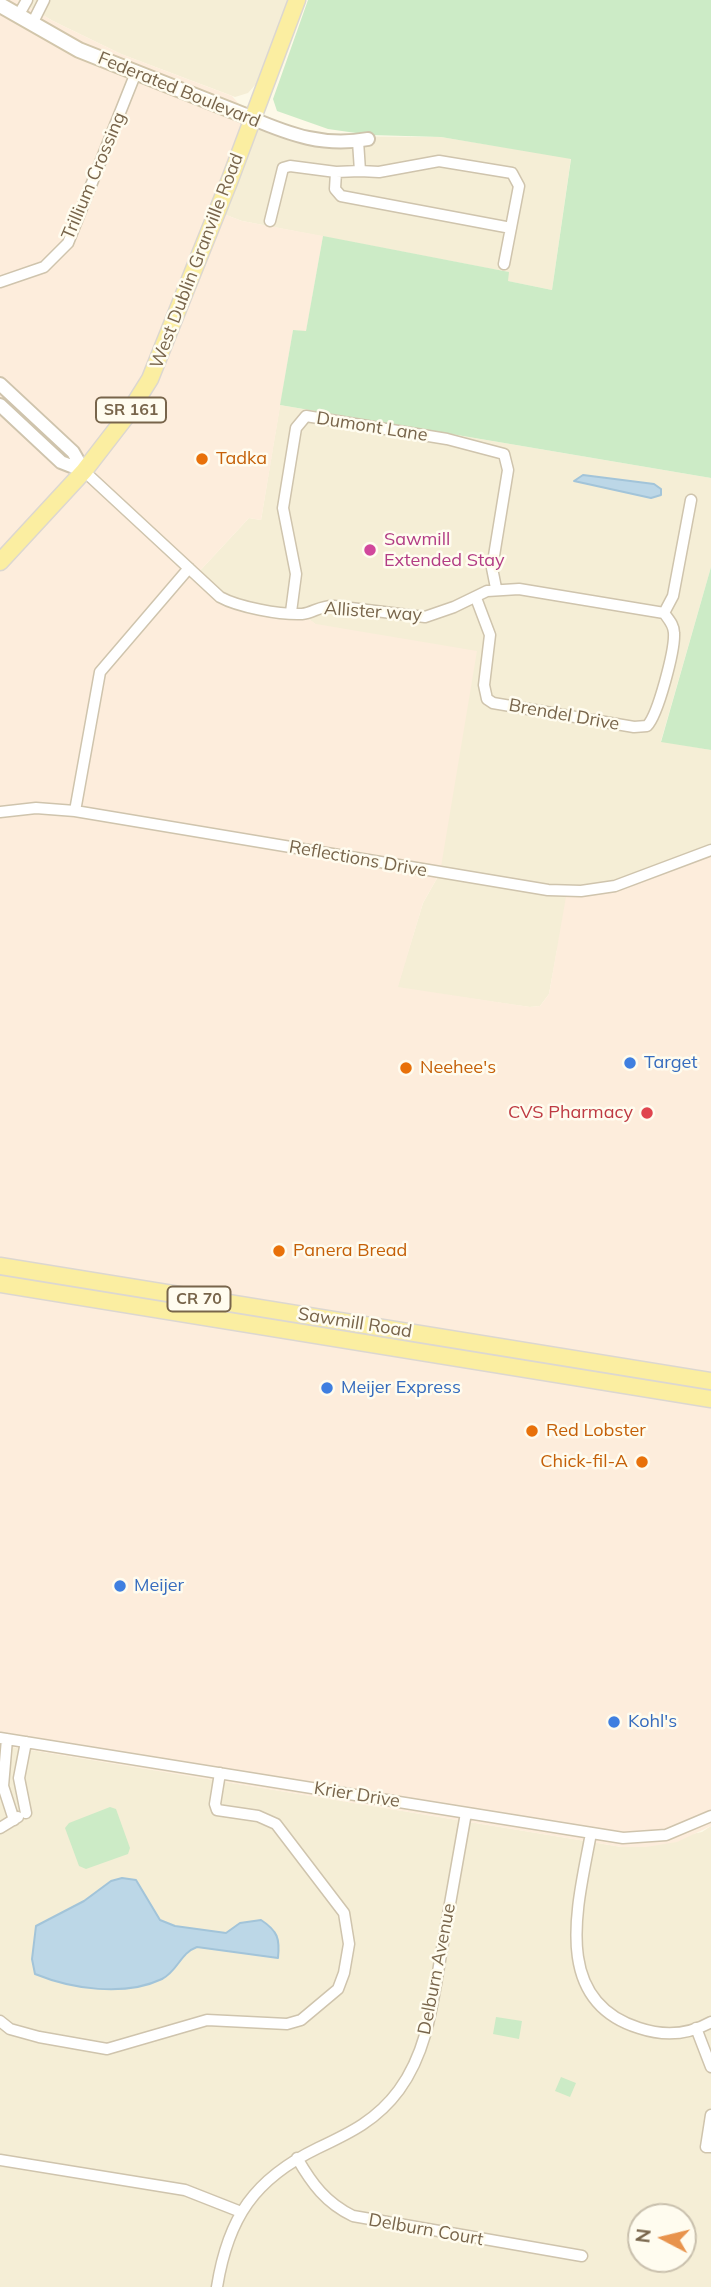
<!DOCTYPE html>
<html>
<head>
<meta charset="utf-8">
<style>
  body { margin:0 }
  #map { position:relative; width:711px; height:2287px; overflow:hidden; background:#fdf9e8; font-family:Mulish,sans-serif }
  canvas { display:block }
  .north { position:absolute; left:627px; top:2203px; width:70px; height:70px; box-sizing:border-box; background:#fffcef; border:2px solid #c9c0ad; border-radius:50%; rotate:277deg; font-size:19px; font-weight:700; line-height:28px; text-align:center; color:#78654b }
  .north::after { content:''; display:block; margin:auto; width:24px; height:32px; background:#e8934c; clip-path:polygon(50% 0,100% 100%,50% 72%,0 100%) }
</style>
</head>
<body>
<div id="map">
<canvas width="711" height="2287"></canvas>
<div class="north">N</div>
</div>
<script>
const c = document.querySelector('canvas').getContext('2d');
c.lineJoin = 'round';
function fill(path, color) {
  c.fillStyle = color;
  c.fill(path, 'evenodd');
}
function trace(path, color, width, dash) {
  c.strokeStyle = color;
  c.lineWidth = width;
  c.lineCap = dash ? 'butt' : 'round';
  c.setLineDash(dash || []);
  c.stroke(path);
}
function write(font, color, halo, rows, align = 'center') {
  c.font = font + ' Mulish,sans-serif';
  c.lineWidth = 5;
  c.setLineDash([]);
  c.textBaseline = 'middle';
  c.strokeStyle = halo;
  c.fillStyle = color;
  for (const [text, x, y, turn = 0] of rows) {
    c.save();
    c.translate(x, y);
    c.rotate((+turn || 0) * Math.PI / 180);
    c.textAlign = isNaN(turn) ? turn : align;
    if (halo) c.strokeText(text, 0, 0);
    c.fillText(text, 0, 0);
    c.restore();
  }
}
const residential = new Path2D(`
  M 17,0 L 288,0 L 256,84 L 248,93 L 235,97 L 121,54 L 53,21 Z
  M 251,118 L 302,136 L 441,137 L 571,158 L 552,290 L 507,281 L 508,272 L 242,221 L 218,212 Z
  M 280,405 L 711,478 L 711,567 L 661,741 L 711,750 L 711,850 L 557,950 L 549,994 L 540,1006 L 530,1007 L 397,988 L 423,903 L 440,873 L 315,624 L 302,614 L 238,605 L 196,575 L 249,518 L 261,520 Z
  M 0,1745 L 622,1847 L 702,1832 L 711,1826 L 711,2287 L 0,2287 ZM 641,2217 L 683,2217 L 683,2259 L 641,2259 Z`);
const commercial = new Path2D(`
  M 0,0 L 17,0 L 53,21 L 121,54 L 232,96 L 251,118 L 218,212 L 242,221 L 323,236 L 306,332 L 293,330 L 261,520 L 249,518 L 196,575 L 220,597 L 302,614 L 316,624 L 477,651 L 440,873 L 423,903 L 398,987 L 530,1007 L 540,1006 L 549,994 L 567,891 L 599,890 L 711,850 L 711,1381 L 0,1266 Z
  M 0,1291 L 711,1406 L 711,1826 L 677,1842 L 646,1847 L 622,1847 L 0,1745 Z`);
const green = new Path2D(`
  M 308,0 L 711,0 L 711,478 L 280,405 L 293,330 L 306,331 L 323,236 L 509,272 L 508,281 L 552,290 L 571,159 L 441,137 L 370,135 L 328,129 L 277,111 L 273,99 Z
  M 711,567 L 711,750 L 661,742 Z
  M 110,1807 L 116,1809 L 130,1848 L 128,1854 L 86,1869 L 79,1866 L 65,1828 L 69,1823 Z
  M 496,2017 L 522,2021 L 519,2039 L 493,2034 Z
  M 561,2077 L 576,2083 L 570,2097 L 555,2091 Z`);
const water = new Path2D(`
  M 583,475 L 654,484 L 661,489 L 661,495 L 651,498 L 574,481 Z
  M 122,1878 L 136,1880 L 160,1920 L 175,1926 L 226,1933 L 240,1923 L 261,1920 C 278,1931 280,1939 278,1958 L 197,1947 C 180,1953 178,1971 162,1979 C 124,1997 72,1989 35,1974 L 32,1959 L 36,1926 L 84,1901 L 111,1881 Z`);
const minor = new Path2D(`
  M 18,16 L 27,0
  M 32,24 L 44,0
  M 360,171 L 379,172 L 439,161 L 512,173 L 519,186 L 504,264
  M 336,172 L 335,189 L 341,196 L 511,228
  M 270,221 L 283,168 L 290,166 L 336,172 L 360,171 L 358,141
  M 0,282 L 44,267 L 68,243 L 135,75
  M 84,471 L 220,597 C 238,607 280,615 302,614 C 313,613 321,605 334,606 L 425,617 L 454,607 L 487,591 L 519,589 L 664,613
  M 476,598 L 490,635 L 484,685 L 487,699 L 493,703 L 634,727 L 647,726 C 658,715 675,650 674,633 C 674,625 669,620 664,613 L 673,596 L 691,500
  M 291,612 L 296,574 L 283,508 L 296,428 L 306,416 L 447,439 L 504,454 L 508,470 L 492,568 L 496,588
  M 75,811 L 100,672 L 189,568
  M 0,812 L 36,808 L 75,811 L 548,890 L 581,891 L 615,886 L 711,850
  M 0,1738 L 623,1838 L 666,1835 L 711,1816
  M 7,1739 L 3,1786 L 14,1820
  M 26,1813 L 19,1778 L 26,1742
  M 0,1828 L 18,1817
  M 591,1833 C 579,1901 549,2000 639,2028 C 663,2036 688,2035 711,2022
  M 0,2021 L 10,2029 L 39,2037 L 107,2049 L 207,2020 L 287,2024 L 301,2020 L 338,1989 L 344,1973 L 349,1944 L 344,1913 L 276,1824 L 258,1816 L 217,1810 L 215,1804 L 220,1773
  M 696,2028 L 711,2067
  M 711,2115 L 706,2147 L 711,2147
  M 297,2158 C 312,2184 326,2203 353,2216 L 582,2256
  M 0,2160 L 185,2190 L 241,2212
  M 217,2287 C 228,2218 254,2179 318,2148 C 350,2133 377,2120 399,2090 C 429,2049 433,1998 442,1949 C 450,1904 458,1858 466,1813`);
const tertiary = new Path2D(`
  M 251,118 C 291,135 324,147 368,139
  M 0,384 L 73,452 L 84,471
  M 0,405 L 61,462 L 84,471`);
const secondary = new Path2D(`
  M 0,5 L 79,50 L 251,118`);
const primary = new Path2D(`
  M 0,562 L 84,471 L 128,414 L 150,379 L 229,182 L 297,0
  M 0,1266 L 711,1381
  M 0,1284 L 711,1399`);
const markers = [
  [202,459,7,"#e8710a"],
  [370,550,7,"#d1479c"],
  [630,1063,7,"#3f7fe0"],
  [406,1068,7,"#e8710a"],
  [647,1113,7,"#e0444e"],
  [279,1251,7,"#e8710a"],
  [327,1388,7,"#3f7fe0"],
  [532,1431,7,"#e8710a"],
  [642,1462,7,"#e8710a"],
  [120,1586,7,"#3f7fe0"],
  [614,1722,7,"#3f7fe0"]
];
const shields = [
  [131,410,70],
  [199,1299,63]
];
const shieldNames = [
  ["SR 161",131,410],
  ["CR 70",199,1299]
];
const streetNames = [
  ["Federated Boulevard",179,90,22],
  ["Trillium Crossing",94,176,-67],
  ["West Dublin Granville Road",197,261,-69],
  ["Dumont Lane",372,427,9],
  ["Allister way",373,612,4],
  ["Brendel Drive",564,715,10],
  ["Reflections Drive",358,859,10],
  ["Sawmill Road",355,1323,9],
  ["Krier Drive",357,1795,9],
  ["Delburn Avenue",437,1969,-79],
  ["Delburn Court",426,2230,10]
];
const foodNames = [
  ["Tadka",216,459],
  ["Neehee's",420,1068],
  ["Panera Bread",293,1251],
  ["Red Lobster",546,1431],
  ["Chick-fil-A",628,1462,"right"]
];
const hotelNames = [
  ["Sawmill",384,540],
  ["Extended Stay",384,561]
];
const shopNames = [
  ["Target",644,1063],
  ["Meijer Express",341,1388],
  ["Meijer",134,1586],
  ["Kohl's",628,1722]
];
const healthNames = [
  ["CVS Pharmacy",633,1113]
];
fill(residential, '#f5eed6');
fill(commercial, '#fdeddc');
fill(green, '#ccebc6');
fill(water, '#bcd7e7');
trace(water, '#a2c4d9', 2);
trace(minor, '#cfc4ad', 13);
trace(tertiary, '#cfc4ad', 16);
trace(secondary, '#d2c6ab', 18);
trace(primary, '#dcd7d0', 19);
trace(minor, '#fff', 10);
trace(tertiary, '#fff', 12);
trace(secondary, '#fff', 14);
trace(primary, '#fbeea1', 16);
for (const [x, y, r, color] of markers) {
  const dot = new Path2D();
  dot.arc(x, y, r, 0, 2 * Math.PI);
  c.fillStyle = color;
  c.fill(dot);
  trace(dot, '#fffcef', 2.5);
}
for (const [x, y, w] of shields) {
  const box = new Path2D();
  box.roundRect(x - w / 2, y - 12.5, w, 25, 5);
  c.fillStyle = '#fffcef';
  c.fill(box);
  trace(box, '#78654b', 2);
}
write('bold 16px', '#78654b', null, shieldNames);
write('18px', '#78654b', '#fffcef', streetNames);
write('18px', '#c56008', '#fffcef', foodNames, 'left');
write('18px', '#b23c85', '#fffcef', hotelNames, 'left');
write('18px', '#366cbe', '#fffcef', shopNames, 'left');
write('18px', '#be3a42', '#fffcef', healthNames, 'right');
</script>
</body>
</html>
